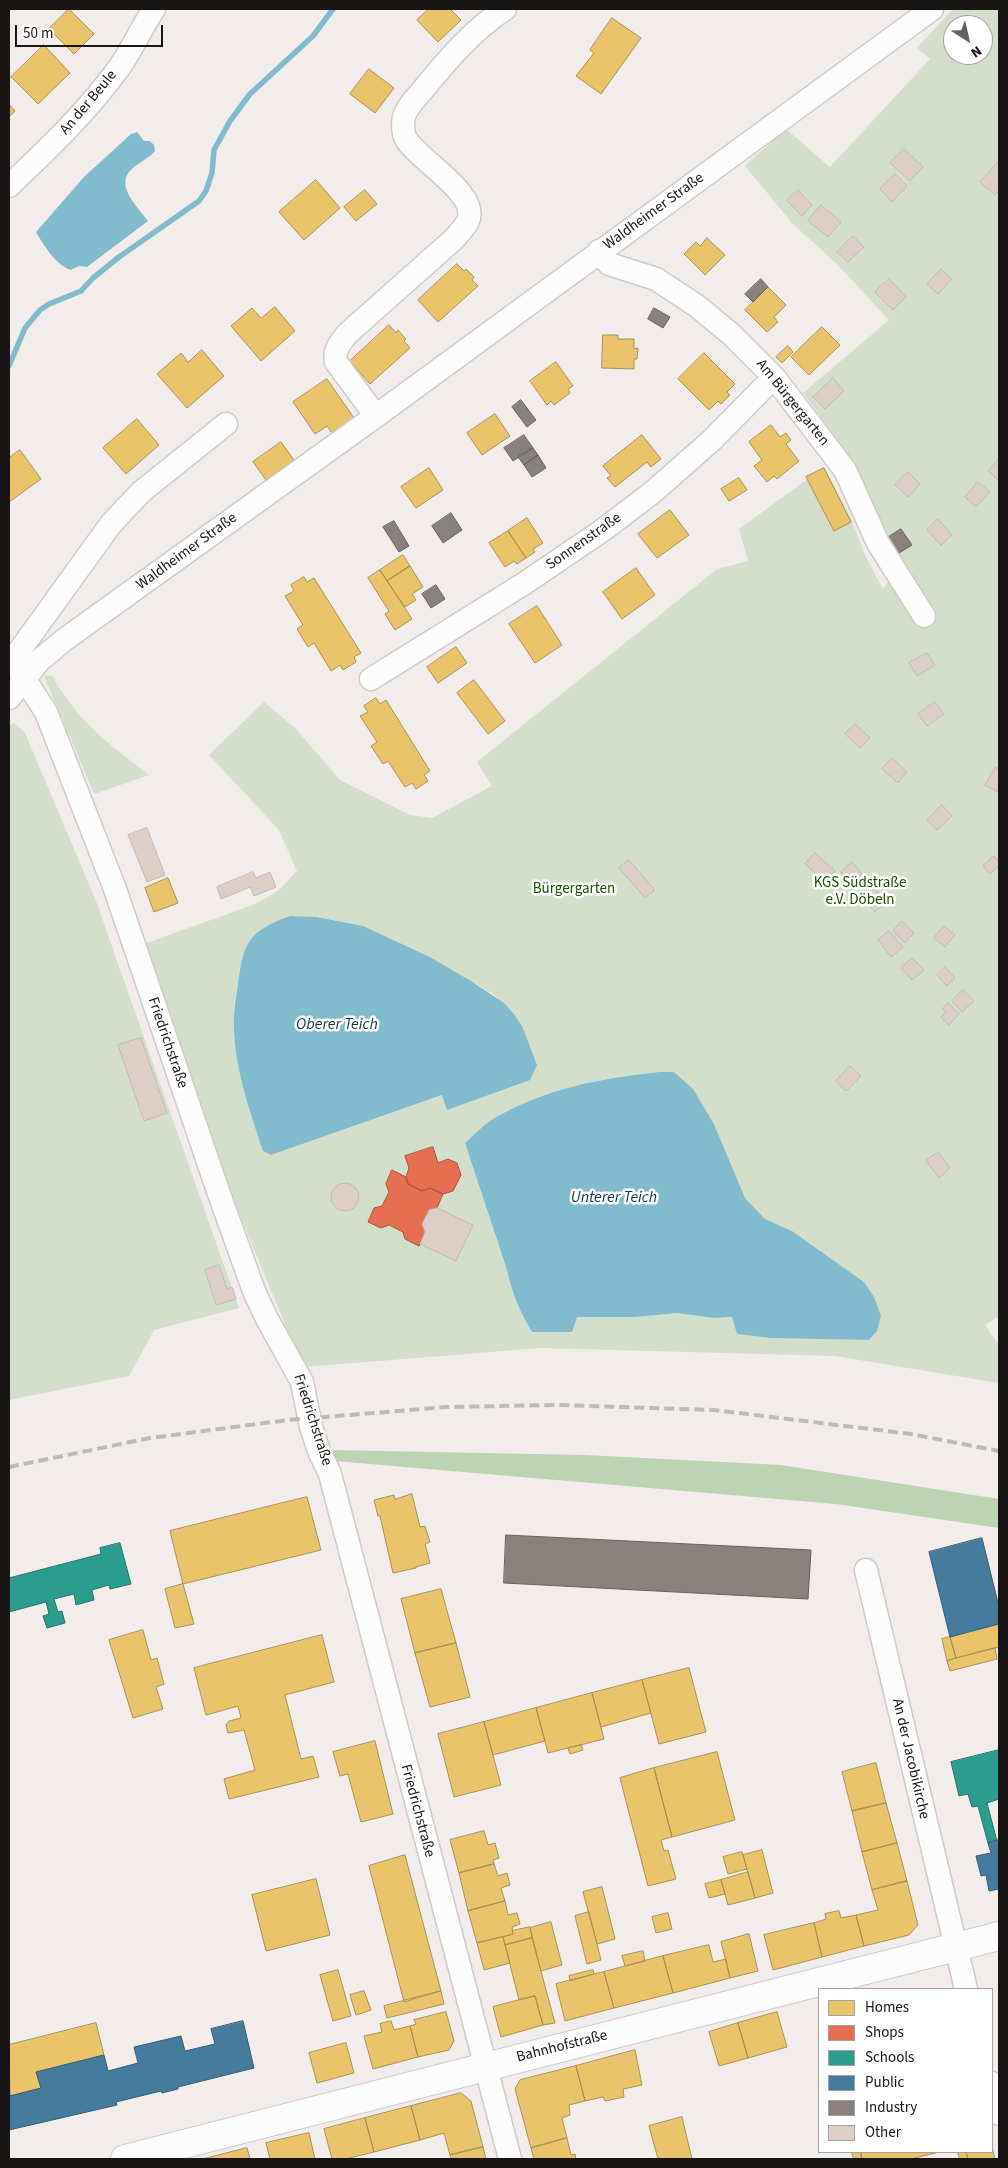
<!DOCTYPE html>
<html>
<head>
<meta charset="utf-8">
<style>
  body { margin:0 }
  #map { position:relative; width:1008px; height:2168px; overflow:hidden; background:#f2ecea; font-family:"Source Sans 3",sans-serif }
  canvas { display:block }
  .frame { position:absolute; inset:0; border:10px solid #181514; pointer-events:none }
  .legend { position:absolute; left:818px; top:1988px; width:175px; height:165px; box-sizing:border-box; background:#fff; border:1px solid #a3a1a1; margin:0; padding:6px 9px; list-style:none; font-size:15px; color:#181514 }
  .legend li { display:flex; align-items:center; gap:10px; height:25px }
  .legend b { width:25px; border:1px solid #a3a1a1 }
  .north { position:absolute; left:943px; top:15px; width:50px; height:50px; box-sizing:border-box; background:#fff; border:1px solid #a3a1a1; border-radius:50%; rotate:145deg; font-size:14px; font-weight:700; line-height:20px; text-align:center; color:#181514 }
  .north::after { content:''; display:block; margin:auto; width:18px; height:22px; background:#64605f; clip-path:polygon(50% 0,100% 100%,50% 72%,0 100%) }
  .scale { position:absolute; left:15px; top:25px; width:148px; height:22px; box-sizing:border-box; border:2px solid #181514; border-top:0; padding-left:6px; font-size:15px; line-height:18px; white-space:nowrap; color:#181514; -webkit-text-stroke:4px #fff; paint-order:stroke }
</style>
</head>
<body>
<div id="map">
<canvas width="1008" height="2168"></canvas>
<div class="frame"></div>
<ul class="legend">
<li><b style="height:14px;background:#e9c46a"></b>Homes</li>
<li><b style="height:14px;background:#e76f51"></b>Shops</li>
<li><b style="height:14px;background:#2a9d8f"></b>Schools</li>
<li><b style="height:14px;background:#457b9d"></b>Public</li>
<li><b style="height:14px;background:#8a817c"></b>Industry</li>
<li><b style="height:14px;background:#ddcfc6"></b>Other</li>
</ul>
<div class="north">N</div>
<div class="scale">50 m</div>
</div>
<script>
const c = document.querySelector('canvas').getContext('2d');
c.lineJoin = 'round';
function fill(path, color) {
  c.fillStyle = color;
  c.fill(path, 'evenodd');
}
function trace(path, color, width, dash) {
  c.strokeStyle = color;
  c.lineWidth = width;
  c.lineCap = dash ? 'butt' : 'round';
  c.setLineDash(dash || []);
  c.stroke(path);
}
function write(font, color, halo, rows, align = 'center') {
  c.font = font + ' "Source Sans 3",sans-serif';
  c.lineWidth = 5;
  c.setLineDash([]);
  c.textBaseline = 'middle';
  c.strokeStyle = halo;
  c.fillStyle = color;
  for (const [text, x, y, turn = 0] of rows) {
    c.save();
    c.translate(x, y);
    c.rotate((+turn || 0) * Math.PI / 180);
    c.textAlign = isNaN(turn) ? turn : align;
    if (halo) c.strokeText(text, 0, 0);
    c.fillText(text, 0, 0);
    c.restore();
  }
}
const green = new Path2D(`
  M 953,9 L 999,9 L 999,1316 L 985,1325 L 999,1345 L 999,1383 L 835,1356 L 540,1348 L 305,1367 L 296,1351 L 212,1148 L 144,944 L 258,903 L 279,890 L 297,871 L 279,830 L 209,755 L 264,702 L 295,728 L 340,780 L 410,815 L 432,818 L 492,786 L 477,762 L 717,569 L 748,561 L 739,529 L 824,467 L 850,516 L 865,555 L 883,589 L 899,566 L 852,460 L 803,393 L 889,320 L 838,265 L 793,224 L 745,166 L 786,129 L 830,167 L 930,59 L 917,48 ZM 953,25 L 983,25 L 983,55 L 953,55 ZM 290,916 L 317,917 L 363,926 L 430,957 L 493,994 L 514,1014 L 522,1026 L 447,1109 L 443,1095 L 271,1155 L 263,1150 L 243,1083 L 234,1007 L 240,969 L 249,942 L 265,928 ZM 659,1072 L 674,1072 L 693,1090 L 714,1124 L 745,1198 L 765,1219 L 792,1231 L 864,1282 L 877,1331 L 869,1340 L 770,1338 L 737,1334 L 733,1317 L 714,1318 L 677,1313 L 636,1317 L 577,1317 L 533,1332 C 520,1312 512,1293 507,1270 L 465,1143 C 475,1134 486,1122 498,1116 C 549,1088 602,1078 659,1072 Z
  M 52,675 C 76,720 109,744 149,775 L 94,794 L 44,676 Z
  M 14,723 L 25,733 L 96,901 L 239,1308 L 154,1330 L 129,1376 L 9,1400 L 9,726 Z`);
const forest = new Path2D(`
  M 330,1450 L 585,1455 L 781,1465 L 999,1499 L 999,1528 L 836,1504 L 335,1461 Z`);
const water = new Path2D(`
  M 137,132 L 144,141 L 150,141 L 154,145 L 155,151 C 149,158 140,162 133,168 C 113,184 137,206 148,221 L 87,267 L 79,266 L 71,270 C 56,265 44,246 36,232 L 84,177 L 131,134 Z
  M 290,916 L 317,917 L 363,926 L 430,957 L 471,981 L 504,1003 L 514,1014 L 522,1026 L 537,1065 L 530,1080 L 447,1110 L 442,1095 L 271,1155 L 263,1151 C 250,1111 235,1070 234,1028 C 233,1013 236,998 238,983 C 240,970 242,953 249,942 C 258,928 276,921 290,916 Z
  M 659,1072 L 674,1072 L 693,1089 L 714,1124 L 745,1198 L 765,1219 L 792,1231 L 864,1282 L 874,1297 L 881,1316 L 877,1331 L 869,1340 L 770,1338 L 737,1334 L 732,1317 L 714,1318 L 677,1313 L 636,1317 L 577,1317 L 572,1332 L 532,1332 C 520,1312 512,1293 507,1270 L 465,1143 C 475,1134 486,1122 498,1116 C 549,1088 602,1078 659,1072 Z`);
const homes = new Path2D(`
  M 69,9 L 94,34 L 74,54 L 49,29 Z
  M 429,9 L 450,9 L 461,20 L 438,42 L 417,20 Z
  M 612,18 L 641,38 L 601,94 L 576,76 L 594,53 L 590,50 Z
  M 44,45 L 70,73 L 38,104 L 11,77 Z
  M 369,69 L 394,88 L 375,113 L 350,94 Z
  M 9,104 L 15,111 L 9,117 Z
  M 316,180 L 340,208 L 304,240 L 279,212 Z
  M 365,190 L 377,204 L 356,221 L 344,207 Z
  M 707,238 L 725,255 L 705,275 L 684,254 L 696,242 L 700,246 Z
  M 457,264 L 464,271 L 466,269 L 474,277 L 472,280 L 478,286 L 438,322 L 418,300 Z
  M 768,287 L 786,305 L 774,317 L 778,322 L 767,332 L 745,310 Z
  M 275,307 L 295,331 L 261,361 L 231,326 L 252,308 L 261,318 Z
  M 389,325 L 396,333 L 398,330 L 406,339 L 404,341 L 410,348 L 370,384 L 350,361 Z
  M 822,327 L 840,345 L 809,375 L 791,357 Z
  M 603,335 L 618,335 L 618,339 L 634,339 L 634,349 L 638,348 L 637,359 L 634,359 L 634,369 L 602,368 Z
  M 788,346 L 793,352 L 782,363 L 776,357 Z
  M 202,350 L 224,376 L 187,408 L 157,374 L 181,353 L 188,362 Z
  M 704,353 L 735,384 L 727,392 L 730,395 L 721,404 L 718,401 L 709,410 L 678,379 Z
  M 556,362 L 573,386 L 568,389 L 570,393 L 554,405 L 551,401 L 547,405 L 530,381 Z
  M 327,379 L 354,418 L 332,433 L 327,426 L 315,434 L 293,402 Z
  M 495,414 L 510,436 L 482,455 L 467,433 Z
  M 137,419 L 159,445 L 126,474 L 103,448 Z
  M 771,425 L 780,437 L 786,433 L 791,440 L 786,444 L 799,461 L 777,479 L 774,476 L 767,482 L 754,466 L 762,460 L 749,442 Z
  M 642,435 L 661,459 L 651,467 L 647,462 L 615,487 L 607,478 L 611,476 L 603,466 Z
  M 281,442 L 294,460 L 266,480 L 253,462 Z
  M 20,450 L 41,479 L 9,502 L 9,458 Z
  M 429,468 L 443,490 L 416,508 L 401,487 Z
  M 824,468 L 851,522 L 834,531 L 806,477 Z
  M 739,478 L 747,490 L 729,501 L 721,489 Z
  M 670,510 L 689,535 L 657,558 L 638,534 Z
  M 527,518 L 543,543 L 533,549 L 535,552 L 526,558 L 508,531 Z
  M 508,531 L 526,558 L 517,564 L 514,561 L 505,567 L 489,543 Z
  M 403,555 L 410,566 L 387,581 L 380,570 Z
  M 410,566 L 423,587 L 412,594 L 416,600 L 405,607 L 387,581 Z
  M 636,568 L 655,595 L 622,619 L 603,592 Z
  M 380,570 L 412,619 L 395,630 L 385,614 L 389,611 L 368,578 Z
  M 304,577 L 307,582 L 314,578 L 361,653 L 354,657 L 356,662 L 343,670 L 340,665 L 331,671 L 314,643 L 308,647 L 297,629 L 303,625 L 285,596 L 294,591 L 291,585 Z
  M 537,606 L 562,645 L 535,663 L 509,624 Z
  M 456,647 L 467,663 L 438,683 L 427,667 Z
  M 474,680 L 505,721 L 488,734 L 457,693 Z
  M 376,698 L 380,704 L 386,700 L 430,771 L 424,775 L 428,781 L 416,789 L 412,783 L 405,787 L 388,761 L 383,764 L 371,746 L 377,742 L 360,716 L 368,712 L 364,706 Z
  M 168,878 L 178,903 L 154,912 L 145,888 Z
  M 412,1494 L 420,1527 L 425,1526 L 430,1542 L 425,1544 L 430,1563 L 416,1567 L 416,1568 L 393,1573 L 380,1516 L 378,1516 L 374,1500 L 394,1495 L 395,1499 Z
  M 307,1497 L 321,1550 L 183,1584 L 170,1531 Z
  M 183,1584 L 194,1624 L 175,1628 L 165,1589 Z
  M 441,1589 L 456,1643 L 415,1653 L 401,1599 Z
  M 999,1624 L 999,1647 L 956,1658 L 950,1637 Z
  M 143,1630 L 151,1660 L 157,1658 L 164,1684 L 156,1687 L 163,1709 L 133,1718 L 109,1640 Z
  M 322,1635 L 334,1682 L 285,1695 L 301,1759 L 313,1756 L 319,1777 L 229,1799 L 224,1779 L 255,1770 L 244,1730 L 228,1733 L 226,1725 L 229,1721 L 241,1718 L 238,1706 L 206,1715 L 194,1668 Z
  M 950,1637 L 956,1658 L 947,1661 L 942,1639 Z
  M 456,1643 L 470,1697 L 430,1707 L 415,1653 Z
  M 995,1648 L 997,1659 L 950,1671 L 947,1661 Z
  M 689,1668 L 706,1732 L 659,1744 L 642,1680 Z
  M 642,1680 L 651,1713 L 601,1727 L 592,1693 Z
  M 592,1693 L 604,1739 L 548,1753 L 536,1708 Z
  M 536,1708 L 545,1741 L 493,1755 L 484,1722 Z
  M 484,1722 L 501,1785 L 454,1797 L 438,1734 Z
  M 375,1741 L 393,1814 L 361,1822 L 348,1774 L 340,1776 L 333,1752 Z
  M 581,1745 L 583,1750 L 570,1754 L 568,1748 Z
  M 717,1752 L 735,1820 L 672,1837 L 654,1768 Z
  M 876,1763 L 886,1803 L 852,1811 L 842,1772 Z
  M 654,1768 L 672,1837 L 661,1840 L 664,1851 L 668,1850 L 676,1879 L 648,1886 L 620,1778 Z
  M 886,1803 L 897,1843 L 862,1852 L 852,1811 Z
  M 484,1831 L 488,1845 L 495,1843 L 499,1858 L 493,1860 L 494,1864 L 459,1873 L 450,1840 Z
  M 897,1843 L 907,1881 L 872,1890 L 862,1852 Z
  M 762,1850 L 773,1893 L 755,1898 L 743,1855 Z
  M 742,1852 L 747,1869 L 728,1874 L 723,1857 Z
  M 405,1855 L 441,1991 L 404,2002 L 369,1866 Z
  M 494,1864 L 498,1876 L 507,1873 L 510,1885 L 501,1888 L 505,1901 L 468,1911 L 459,1873 Z
  M 748,1872 L 755,1898 L 728,1905 L 721,1880 Z
  M 316,1879 L 330,1935 L 266,1951 L 252,1895 Z
  M 721,1880 L 725,1894 L 709,1898 L 705,1884 Z
  M 907,1881 L 918,1925 L 909,1935 L 864,1946 L 856,1915 L 878,1910 L 872,1890 Z
  M 602,1887 L 615,1939 L 597,1944 L 583,1892 Z
  M 505,1901 L 508,1915 L 517,1913 L 520,1924 L 512,1927 L 513,1934 L 477,1943 L 468,1911 Z
  M 839,1911 L 841,1918 L 856,1915 L 864,1946 L 822,1957 L 814,1923 L 826,1919 L 825,1914 Z
  M 589,1912 L 601,1960 L 587,1964 L 575,1916 Z
  M 668,1913 L 672,1929 L 656,1933 L 652,1917 Z
  M 551,1922 L 562,1965 L 541,1971 L 530,1928 Z
  M 814,1923 L 822,1957 L 773,1970 L 764,1935 Z
  M 530,1927 L 532,1938 L 505,1945 L 503,1937 L 513,1934 L 512,1931 Z
  M 749,1934 L 758,1971 L 730,1978 L 721,1942 Z
  M 503,1937 L 510,1963 L 484,1970 L 477,1943 Z
  M 532,1938 L 555,2023 L 543,2025 L 535,1996 L 519,2000 L 505,1945 Z
  M 709,1945 L 713,1962 L 726,1959 L 730,1978 L 673,1993 L 663,1956 Z
  M 643,1951 L 645,1961 L 625,1966 L 622,1956 Z
  M 663,1956 L 673,1993 L 614,2008 L 604,1972 Z
  M 338,1970 L 351,2016 L 333,2021 L 320,1975 Z
  M 593,1970 L 594,1974 L 570,1981 L 569,1976 Z
  M 604,1972 L 614,2008 L 565,2021 L 556,1984 Z
  M 364,1991 L 371,2010 L 356,2015 L 350,1995 Z
  M 441,1991 L 444,2004 L 387,2018 L 384,2006 Z
  M 535,1996 L 543,2025 L 501,2037 L 493,2007 Z
  M 446,2012 L 454,2041 L 449,2050 L 418,2057 L 410,2026 L 416,2024 L 414,2020 Z
  M 777,2012 L 787,2047 L 748,2058 L 738,2023 Z
  M 391,2021 L 394,2030 L 410,2026 L 418,2057 L 373,2069 L 364,2036 L 382,2032 L 380,2024 Z
  M 96,2023 L 104,2055 L 36,2072 L 41,2088 L 10,2096 L 9,2045 Z
  M 738,2023 L 748,2058 L 719,2066 L 709,2032 Z
  M 346,2043 L 354,2073 L 317,2083 L 309,2053 Z
  M 635,2050 L 642,2085 L 623,2089 L 624,2097 L 605,2101 L 603,2097 L 585,2101 L 576,2066 Z
  M 576,2066 L 585,2101 L 569,2105 L 570,2115 L 562,2118 L 567,2138 L 531,2148 L 515,2089 L 520,2080 Z
  M 461,2093 L 471,2101 L 483,2147 L 450,2155 L 444,2133 L 420,2140 L 411,2106 Z
  M 411,2106 L 420,2140 L 374,2152 L 365,2118 Z
  M 682,2117 L 692,2159 L 658,2159 L 649,2126 Z
  M 365,2118 L 374,2152 L 345,2159 L 332,2159 L 324,2129 Z
  M 309,2133 L 315,2159 L 270,2159 L 266,2143 Z
  M 567,2138 L 571,2155 L 575,2154 L 576,2159 L 534,2159 L 531,2148 Z
  M 483,2147 L 486,2159 L 451,2159 L 450,2155 Z
  M 992,2147 L 995,2159 L 968,2159 L 966,2152 L 992,2152 Z
  M 247,2148 L 250,2159 L 203,2159 Z
  M 852,2152 L 861,2152 L 862,2159 L 854,2159 Z
  M 861,2152 L 939,2152 L 911,2159 L 862,2159 Z
  M 958,2152 L 966,2152 L 968,2159 L 960,2159 Z`);
const shops = new Path2D(`
  M 433,1147 L 438,1163 L 448,1159 L 457,1163 L 461,1175 L 453,1191 L 443,1194 L 430,1188 L 422,1191 L 408,1184 L 406,1177 L 409,1168 L 405,1156 Z
  M 392,1170 L 406,1177 L 408,1184 L 422,1191 L 430,1188 L 443,1194 L 437,1208 L 429,1210 L 422,1224 L 425,1232 L 419,1246 L 405,1239 L 403,1232 L 389,1225 L 381,1228 L 368,1222 L 374,1208 L 382,1206 L 389,1192 L 386,1184 Z`);
const schools = new Path2D(`
  M 120,1543 L 131,1584 L 110,1589 L 109,1585 L 92,1590 L 94,1600 L 76,1605 L 74,1594 L 54,1599 L 58,1612 L 62,1611 L 65,1623 L 47,1628 L 43,1616 L 49,1614 L 46,1602 L 9,1612 L 9,1578 L 101,1554 L 100,1548 Z
  M 999,1750 L 999,1799 L 987,1803 L 997,1841 L 988,1843 L 978,1806 L 972,1807 L 968,1794 L 959,1796 L 951,1762 Z`);
const public = new Path2D(`
  M 982,1538 L 999,1607 L 999,1624 L 950,1637 L 929,1552 Z
  M 999,1840 L 999,1889 L 989,1891 L 986,1875 L 981,1876 L 976,1856 L 991,1853 L 988,1843 Z
  M 243,2021 L 254,2068 L 178,2087 L 178,2089 L 162,2093 L 161,2091 L 116,2102 L 117,2105 L 9,2130 L 9,2090 L 10,2096 L 41,2088 L 36,2072 L 104,2055 L 108,2071 L 138,2063 L 134,2047 L 181,2036 L 185,2051 L 215,2044 L 211,2029 Z`);
const industry = new Path2D(`
  M 761,279 L 768,287 L 753,302 L 745,294 Z
  M 654,308 L 670,317 L 663,328 L 648,319 Z
  M 521,400 L 536,420 L 527,427 L 512,407 Z
  M 524,435 L 533,448 L 513,461 L 504,448 Z
  M 533,448 L 538,455 L 524,465 L 518,457 Z
  M 538,455 L 546,468 L 532,477 L 524,465 Z
  M 451,513 L 462,530 L 443,543 L 432,526 Z
  M 394,521 L 409,546 L 399,552 L 383,527 Z
  M 901,529 L 912,545 L 894,556 L 884,540 Z
  M 436,585 L 445,599 L 431,608 L 422,594 Z
  M 506,1535 L 811,1550 L 808,1599 L 504,1583 Z`);
const stream = new Path2D(`
  M 9,366 L 25,328 L 40,310 L 49,304 L 81,291 L 93,278 L 119,257 L 199,201 L 206,191 L 212,173 L 214,150 L 230,121 L 250,94 L 313,36 L 333,9`);
const building = new Path2D(`
  M 904,149 L 923,167 L 910,181 L 890,163 Z
  M 999,161 L 999,190 L 995,195 L 980,182 Z
  M 895,174 L 907,186 L 892,202 L 880,189 Z
  M 798,190 L 812,205 L 802,216 L 787,201 Z
  M 821,205 L 841,222 L 828,237 L 808,221 Z
  M 853,236 L 864,247 L 848,262 L 837,252 Z
  M 941,269 L 952,279 L 938,294 L 927,284 Z
  M 889,279 L 906,297 L 893,310 L 875,292 Z
  M 833,378 L 844,391 L 825,409 L 813,397 Z
  M 999,459 L 999,481 L 988,471 Z
  M 908,472 L 920,484 L 908,497 L 895,485 Z
  M 978,482 L 990,492 L 976,507 L 965,497 Z
  M 938,519 L 952,535 L 941,545 L 927,530 Z
  M 927,653 L 935,665 L 917,676 L 909,663 Z
  M 935,702 L 944,714 L 927,726 L 918,714 Z
  M 855,724 L 870,738 L 860,748 L 845,734 Z
  M 892,758 L 907,772 L 898,783 L 882,769 Z
  M 996,767 L 999,769 L 998,792 L 985,785 Z
  M 942,805 L 952,816 L 937,830 L 927,820 Z
  M 147,828 L 165,875 L 147,882 L 128,835 Z
  M 815,853 L 835,871 L 825,882 L 805,864 Z
  M 994,856 L 999,862 L 999,866 L 990,874 L 983,866 Z
  M 629,860 L 655,890 L 645,898 L 619,868 Z
  M 852,862 L 862,874 L 851,884 L 841,872 Z
  M 253,872 L 256,878 L 270,872 L 276,887 L 254,896 L 250,887 L 221,899 L 217,887 Z
  M 874,888 L 886,902 L 875,912 L 863,898 Z
  M 902,921 L 914,933 L 905,943 L 893,931 Z
  M 944,926 L 955,935 L 945,947 L 934,938 Z
  M 889,931 L 903,947 L 891,957 L 878,940 Z
  M 912,958 L 924,970 L 912,980 L 901,968 Z
  M 945,967 L 955,978 L 947,986 L 937,975 Z
  M 963,990 L 974,1001 L 962,1012 L 952,1001 Z
  M 948,1003 L 959,1014 L 949,1025 L 941,1017 L 946,1012 L 943,1009 Z
  M 141,1038 L 167,1113 L 144,1121 L 118,1045 Z
  M 850,1066 L 861,1076 L 846,1091 L 836,1081 Z
  M 938,1152 L 950,1168 L 939,1178 L 926,1161 Z
  M331 1197a14 14 0 1 1 28 0a14 14 0 1 1-28 0Z
  M 437,1208 L 473,1225 L 456,1261 L 420,1244 L 425,1232 L 422,1224 L 429,1210 Z
  M 219,1265 L 227,1289 L 232,1287 L 236,1299 L 216,1305 L 205,1270 Z`);
const minor = new Path2D(`
  M 9,186 C 49,148 89,110 121,65 C 133,47 142,27 154,9
  M 599,251 L 609,264 L 656,279 L 697,306 L 732,335 L 774,377 L 845,470 L 878,543 L 924,616
  M 376,416 L 336,362 C 333,351 340,343 347,334 L 454,239 C 459,233 465,227 468,221 C 480,194 418,160 406,139 C 402,132 402,117 407,110 C 412,101 420,94 426,86 C 449,58 474,29 505,9
  M 9,655 L 46,712 L 115,889 L 218,1191 L 254,1291 L 266,1317 L 302,1382 L 311,1427 L 319,1451 L 330,1474 L 510,2159
  M 12,661 L 111,524 L 141,492 L 226,424
  M 371,679 L 525,583 L 603,530 L 653,492 L 712,440 L 774,377
  M 9,698 L 40,660 L 64,640 L 376,416 L 932,9
  M 866,1570 L 966,1989
  M 992,2083 L 999,2114`);
const major = new Path2D(`
  M 125,2159 L 999,1936`);
const rail = new Path2D(`
  M 9,1467 L 150,1438 L 288,1420 L 446,1407 L 558,1405 L 714,1410 L 911,1434 L 999,1451`);
const streetNames = [
  ["An der Beule",89,103,-50],
  ["Waldheimer Straße",654,212,-36],
  ["Am Bürgergarten",792,403,51],
  ["Sonnenstraße",584,542,-35],
  ["Waldheimer Straße",187,552,-36],
  ["Friedrichstraße",167,1043,71],
  ["Friedrichstraße",312,1420,72],
  ["An der Jacobikirche",910,1759,77],
  ["Friedrichstraße",417,1811,75],
  ["Bahnhofstraße",562,2047,-14]
];
const parkNames = [
  ["KGS Südstraße",860,884],
  ["e.V. Döbeln",860,901],
  ["Bürgergarten",574,890]
];
const waterNames = [
  ["Oberer Teich",337,1025],
  ["Unterer Teich",614,1198]
];
fill(green, '#d3dfcb');
fill(forest, '#bdd3b4');
fill(water, '#81bbcd');
fill(homes, '#e9c46a');
trace(homes, '#aa9050', 1);
fill(shops, '#e76f51');
trace(shops, '#a9543f', 1);
fill(schools, '#2a9d8f');
trace(schools, '#25746a', 1);
fill(public, '#457b9d');
trace(public, '#385c74', 1);
fill(industry, '#8a817c');
trace(industry, '#68615d', 1);
trace(stream, '#81bbcd', 5.5);
fill(building, '#ddcfc6');
trace(building, '#bfbab8', 1);
trace(minor, '#cecac8', 25);
trace(major, '#cecac8', 30);
trace(minor, '#fdfcfc', 22);
trace(major, '#fdfcfc', 28);
trace(rail, '#bcbbba', 4, [10, 5]);
write('15px', '#181514', '#fff', streetNames);
write('15px', '#165100', '#fff', parkNames);
write('italic 16px', '#113945', '#fff', waterNames);
</script>
</body>
</html>
